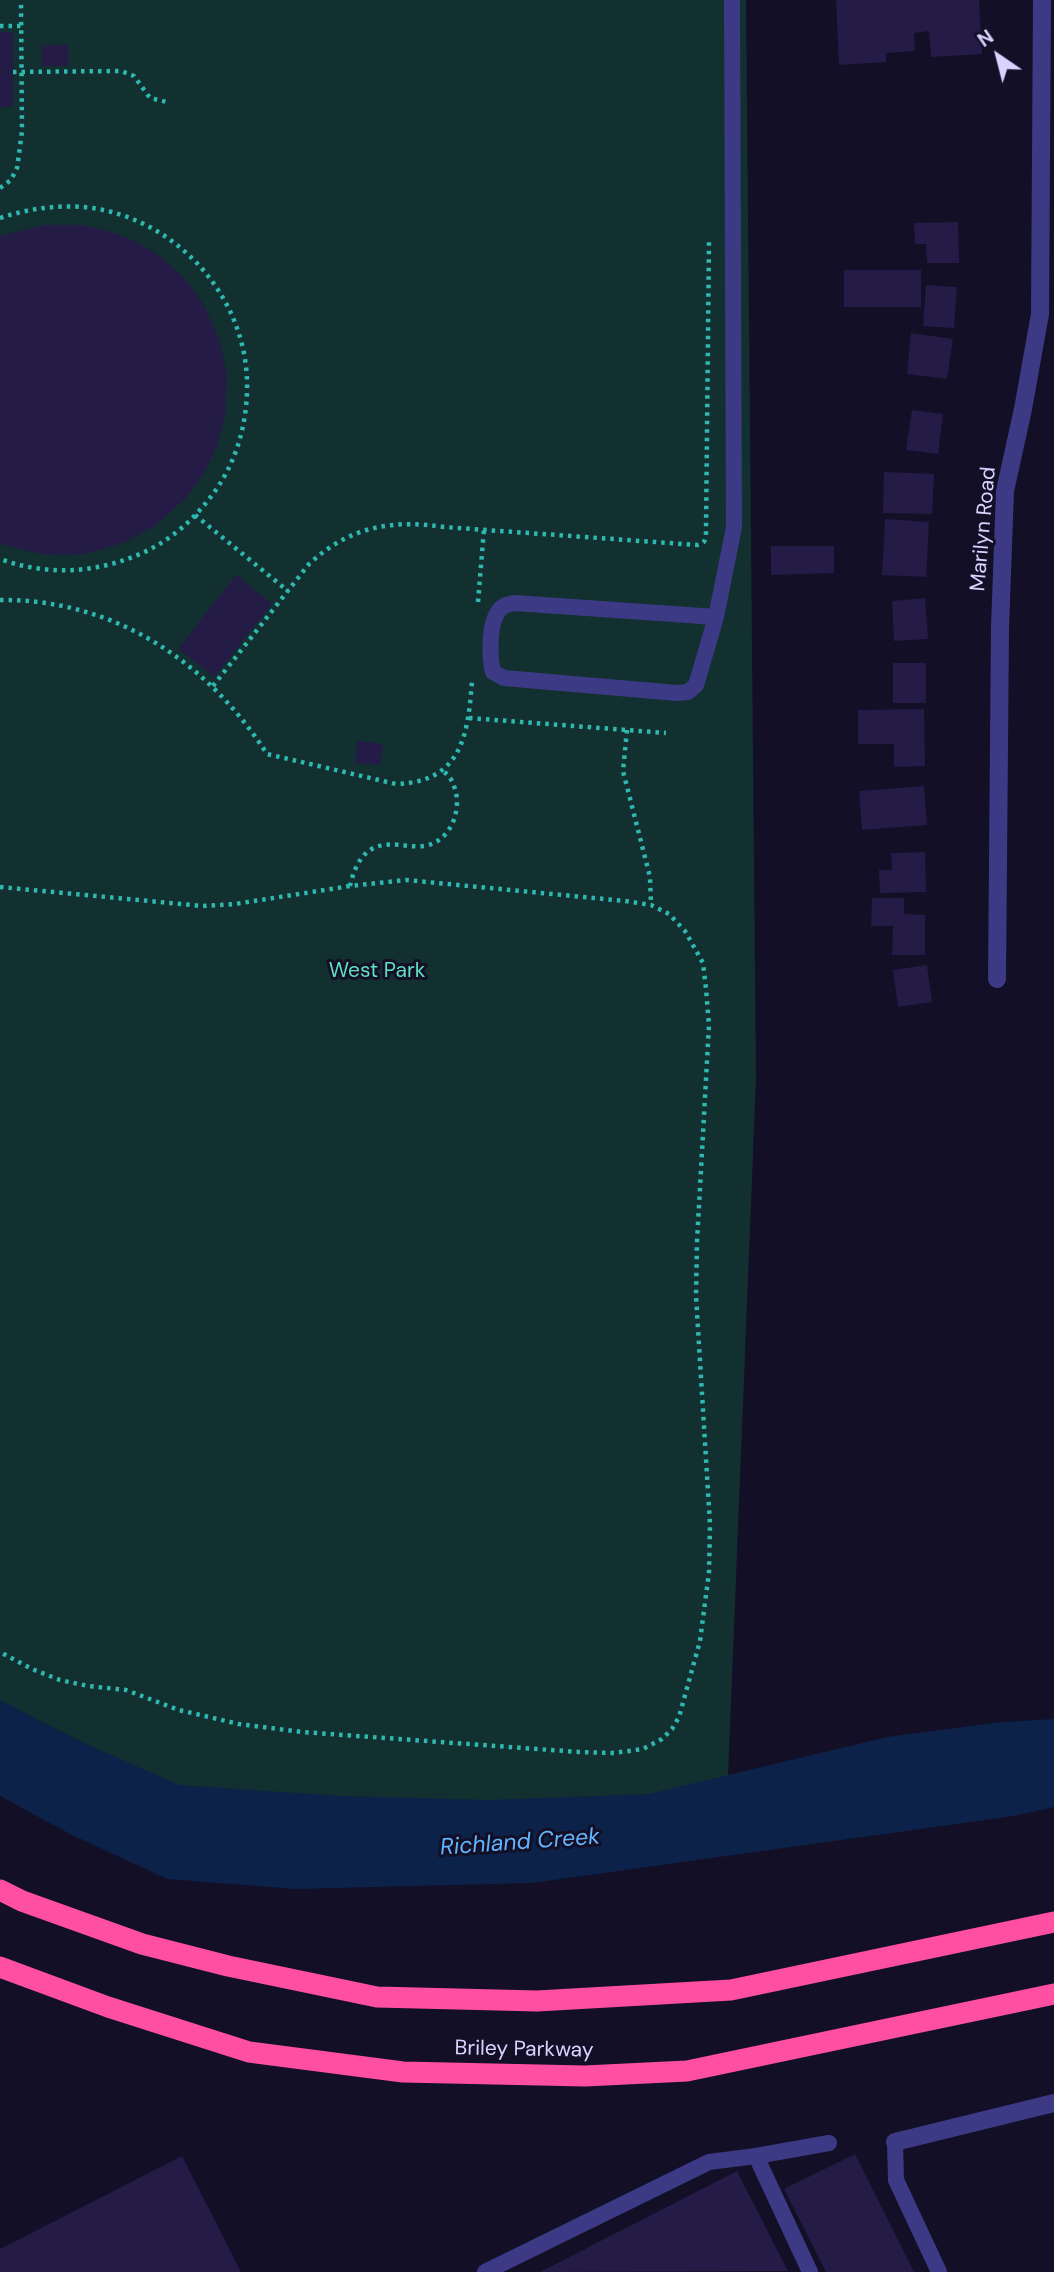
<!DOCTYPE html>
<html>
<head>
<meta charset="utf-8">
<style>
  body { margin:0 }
  #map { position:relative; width:1054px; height:2272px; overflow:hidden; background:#130f26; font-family:"DM Sans",sans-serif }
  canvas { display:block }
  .north { position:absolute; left:963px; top:21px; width:70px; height:70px; -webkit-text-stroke:5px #130f26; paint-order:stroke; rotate:325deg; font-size:19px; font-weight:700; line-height:28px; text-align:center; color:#d9d4ff }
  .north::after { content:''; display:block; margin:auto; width:24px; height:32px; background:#d9d4ff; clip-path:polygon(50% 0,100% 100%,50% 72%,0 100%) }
</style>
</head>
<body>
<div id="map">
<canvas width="1054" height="2272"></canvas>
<div class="north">N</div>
</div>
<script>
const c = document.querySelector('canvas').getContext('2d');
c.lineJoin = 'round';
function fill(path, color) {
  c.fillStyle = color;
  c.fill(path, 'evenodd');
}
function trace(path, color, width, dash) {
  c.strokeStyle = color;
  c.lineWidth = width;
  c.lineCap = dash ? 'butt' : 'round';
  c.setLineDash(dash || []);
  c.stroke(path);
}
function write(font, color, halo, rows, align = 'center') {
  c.font = font + ' "DM Sans",sans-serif';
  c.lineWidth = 6;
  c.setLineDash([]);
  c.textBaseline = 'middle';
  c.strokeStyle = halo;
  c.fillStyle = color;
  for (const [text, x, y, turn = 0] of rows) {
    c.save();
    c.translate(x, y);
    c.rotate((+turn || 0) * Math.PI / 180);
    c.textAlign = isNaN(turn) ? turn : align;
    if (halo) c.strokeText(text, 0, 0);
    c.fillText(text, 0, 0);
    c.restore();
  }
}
const green = new Path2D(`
  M 0,0 L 746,0 L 756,1078 L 727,1802 L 148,1798 L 0,1726 Z`);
const water = new Path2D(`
  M 0,1700 L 80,1741 L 179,1785 L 341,1796 L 489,1800 L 649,1794 L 887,1737 L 1002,1722 L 1054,1719 L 1054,1807 L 1014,1816 L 532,1883 L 296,1889 L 167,1879 L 72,1835 L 0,1796 Z`);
const building = new Path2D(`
  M 836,0 L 979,0 L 982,54 L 931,57 L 929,31 L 914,33 L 915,51 L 886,53 L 886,62 L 839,65 Z
  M 0,32 L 13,32 L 13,107 L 0,107 Z
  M 42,45 L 68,45 L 68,66 L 42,66 Z
  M 958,222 L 959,263 L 927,263 L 926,244 L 915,244 L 914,223 Z
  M 44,225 L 81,225 L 108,231 L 136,241 L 164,259 L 188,282 L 204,305 L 220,342 L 227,375 L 225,417 L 217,446 L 205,472 L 186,498 L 155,526 L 125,542 L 90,553 L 69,555 L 41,554 L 0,544 L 0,236 Z
  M 844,270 L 921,270 L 921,307 L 844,307 Z
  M 926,285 L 957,287 L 954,328 L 923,326 Z
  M 911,333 L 953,339 L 947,379 L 907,374 Z
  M 912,410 L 943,414 L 938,454 L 906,450 Z
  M 884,472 L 934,474 L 932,514 L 883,513 Z
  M 885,519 L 929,522 L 926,577 L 882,575 Z
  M 771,546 L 834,546 L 834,573 L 771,575 Z
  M 236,575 L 272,604 L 214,677 L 178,649 Z
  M 925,598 L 928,639 L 894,641 L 892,601 Z
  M 893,663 L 926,663 L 926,703 L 893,703 Z
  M 924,709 L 925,766 L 894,767 L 894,744 L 858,744 L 858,710 Z
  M 357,741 L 383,744 L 380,765 L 355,763 Z
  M 924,786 L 927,825 L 862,830 L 859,791 Z
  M 925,852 L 926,892 L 880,893 L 879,870 L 892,870 L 891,853 Z
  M 872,898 L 904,898 L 904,914 L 925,915 L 925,955 L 892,955 L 893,926 L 871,926 Z
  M 927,965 L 932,1002 L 898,1007 L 893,970 Z
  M 855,2154 L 914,2272 L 826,2272 L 784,2189 Z
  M 182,2156 L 241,2272 L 0,2272 L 0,2249 Z
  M 737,2171 L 788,2271 L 540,2272 Z`);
const path = new Path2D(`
  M 0,26 L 21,26
  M 13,72 L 121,71 L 134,76 L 150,98 L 167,102
  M 0,188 L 11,180 L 17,168 L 19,154 L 22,131 L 21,0
  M 0,218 C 27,209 55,205 83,207 C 175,215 250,298 247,391 C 246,430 234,468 209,499 C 190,524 164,545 135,556 C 91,574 44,575 0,559
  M 195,515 L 288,591
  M 0,600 C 114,599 207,661 267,754 L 396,784 C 463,782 468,733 472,681
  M 478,602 L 484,529
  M 213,686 L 309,564 C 349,527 391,519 444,527 L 697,545 C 706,543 706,539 706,530 L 709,239
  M 469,718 L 666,733
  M 627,730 L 623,771 L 650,877 L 651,905
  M 350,886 C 353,872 360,853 376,847 C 392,841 408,848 424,846 C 451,842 463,809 454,786 C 452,779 447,774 441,769
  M 0,887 L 202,906 L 235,904 L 350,886 L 406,880 L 625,901 L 651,905 L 669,914 L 685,931 L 703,963 L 706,989 L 709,1025 L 697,1242 L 696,1296 L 710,1524 L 709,1572 L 700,1641 L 679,1717 L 672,1729 L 662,1739 L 643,1749 L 614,1753 L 579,1752 L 302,1732 L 239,1724 L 179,1710 L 126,1690 L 88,1686 L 60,1680 L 32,1669 L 0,1652`);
const service = new Path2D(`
  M 716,617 L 515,603 C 511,604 507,604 504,606 C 488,615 489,656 493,672 L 504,678 L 677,693 L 688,692 L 696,685 L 716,617 L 734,527 L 732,0
  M 895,2142 L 896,2180 L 939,2272
  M 756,2156 L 829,2143
  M 485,2272 L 709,2162 L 756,2156 L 810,2272`);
const minor = new Path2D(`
  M 997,979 L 1000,627 L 1005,491 L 1023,409 L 1040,314 L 1042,0
  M 895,2142 L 1054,2103`);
const motorway = new Path2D(`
  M 0,1890 L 22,1901 L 142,1944 L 228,1966 L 377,1997 L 537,2001 L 731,1990 L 1054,1922
  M 0,1967 L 108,2007 L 249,2052 L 403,2072 L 585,2076 L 687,2071 L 1054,1994`);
const streetNames = [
  ["Marilyn Road",984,529,-85],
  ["Briley Parkway",524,2050,1]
];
const parkNames = [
  ["West Park",377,971]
];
const waterNames = [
  ["Richland Creek",520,1843,-4]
];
fill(green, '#12302f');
fill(water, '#0c2248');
fill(building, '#241b47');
trace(path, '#2fb8b0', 4.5, [3.5, 5]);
trace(service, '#3d3a85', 16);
trace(minor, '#3d3a85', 18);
trace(motorway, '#ff4fa3', 21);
write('21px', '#d9d4ff', '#130f26', streetNames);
write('21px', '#5fe0c0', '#130f26', parkNames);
write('italic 23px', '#62b6ff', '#130f26', waterNames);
</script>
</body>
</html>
